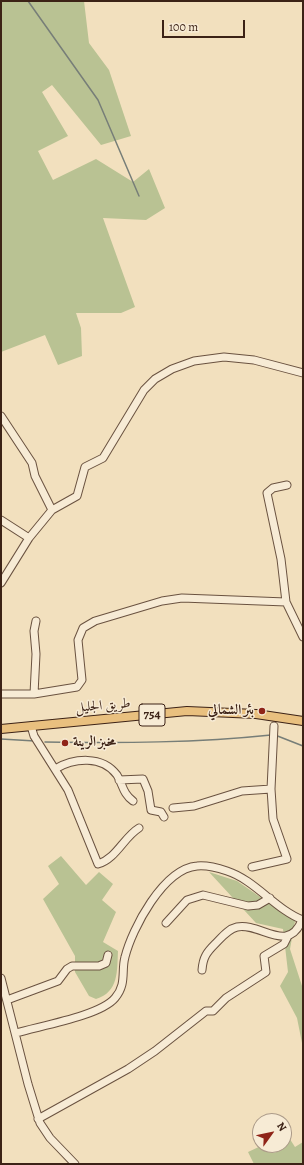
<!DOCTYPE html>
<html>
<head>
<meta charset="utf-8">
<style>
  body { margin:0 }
  #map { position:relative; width:304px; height:1165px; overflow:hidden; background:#f2e0be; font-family:Alegreya,serif }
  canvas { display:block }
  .frame { position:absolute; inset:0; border:2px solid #3c2216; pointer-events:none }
  .north { position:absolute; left:252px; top:1113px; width:40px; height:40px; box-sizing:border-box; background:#f7ebd5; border:1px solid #ac9b89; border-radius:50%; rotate:57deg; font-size:11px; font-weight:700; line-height:16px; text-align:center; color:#3c2216 }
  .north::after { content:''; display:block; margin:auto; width:14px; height:18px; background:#8f2418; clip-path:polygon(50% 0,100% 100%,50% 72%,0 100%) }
  .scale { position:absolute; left:162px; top:20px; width:83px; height:18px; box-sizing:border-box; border:2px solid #3c2216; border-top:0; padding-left:5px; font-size:12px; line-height:14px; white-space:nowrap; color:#3c2216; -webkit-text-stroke:3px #f7ebd5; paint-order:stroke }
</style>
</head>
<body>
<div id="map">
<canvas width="304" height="1165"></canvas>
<div class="frame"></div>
<div class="north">N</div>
<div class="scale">100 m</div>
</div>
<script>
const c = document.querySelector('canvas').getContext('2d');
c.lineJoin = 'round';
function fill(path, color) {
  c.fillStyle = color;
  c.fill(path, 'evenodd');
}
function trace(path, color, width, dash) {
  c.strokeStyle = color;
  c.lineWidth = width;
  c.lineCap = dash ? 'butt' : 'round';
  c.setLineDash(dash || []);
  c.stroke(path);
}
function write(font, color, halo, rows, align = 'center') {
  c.font = font + ' Alegreya,Amiri,serif';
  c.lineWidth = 3;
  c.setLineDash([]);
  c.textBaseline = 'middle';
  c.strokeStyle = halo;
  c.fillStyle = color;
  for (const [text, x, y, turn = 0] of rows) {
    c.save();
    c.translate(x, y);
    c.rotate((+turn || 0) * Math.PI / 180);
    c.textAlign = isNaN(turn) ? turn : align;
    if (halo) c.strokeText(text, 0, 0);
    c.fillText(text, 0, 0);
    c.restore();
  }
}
const green = new Path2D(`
  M 1,1 L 84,1 L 89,43 L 109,70 L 131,136 L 101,145 L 52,85 L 42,92 L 68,136 L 38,151 L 53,180 L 96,159 L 133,182 L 149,169 L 165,208 L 146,220 L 103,218 L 135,307 L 121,313 L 76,313 L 81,328 L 82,356 L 58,365 L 45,335 L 1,352 Z
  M 61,856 L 86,885 L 99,872 L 113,884 L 102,900 L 116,912 L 103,942 L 118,951 C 117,971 119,992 96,999 L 89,996 L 75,972 L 75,956 L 43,899 L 59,884 L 48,866 Z
  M 209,872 L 237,881 L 295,921 L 290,949 L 303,989 L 303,1048 L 297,1018 L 280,986 L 288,972 L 283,929 L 256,923 Z
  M 286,1133 L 295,1147 L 303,1142 L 303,1164 L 254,1164 L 248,1152 L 263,1145 L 284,1145 L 284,1134 Z`);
const stream = new Path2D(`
  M 28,1 L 98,100 L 139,196
  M 275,735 L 303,746
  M 1,739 L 35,741
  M 45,742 C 121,743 196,743 271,735`);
const minor = new Path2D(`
  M 1,416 L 32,463 L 35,476 L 52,510 L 29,538
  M 287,485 L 273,488 L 267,493 L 281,559 L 286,602 L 303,637
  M 52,510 L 77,496 L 85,467 L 103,458 L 144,390 L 155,379 L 172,369 L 194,361 L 224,357 L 254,360 L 303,373
  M 1,520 L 29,538 L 1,583
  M 1,694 L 34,694 L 77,687 L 82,680 L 78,640 L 83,628 L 95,621 L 162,601 L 182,598 L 286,602
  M 34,694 L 36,654 L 34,631 L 36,621
  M 31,726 L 34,736 L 68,790 L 98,864 C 116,859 124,837 139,828
  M 55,769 C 74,758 102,755 117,775 C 123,785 123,794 133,801
  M 119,780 L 143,779 L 148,791 L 151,810 L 161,812 L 164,817
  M 173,808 L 194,806 L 242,791 L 271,789
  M 252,867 L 287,859 L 273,819 L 271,789 L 274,726
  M 166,923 L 187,900 L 203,895 L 248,906 L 258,905 L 270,898
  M 202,970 C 203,957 207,952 215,944 C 222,937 228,929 237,927 C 260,922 288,955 302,920
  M 1,978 L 28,1084 L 40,1123 L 50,1138 L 75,1164
  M 7,1000 L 58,981 L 67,969 L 72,966 L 99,966 L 106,963 L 108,955
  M 16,1033 C 39,1026 100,1016 115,998 C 127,984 121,971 125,957 C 132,929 163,869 197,866 C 206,865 218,868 227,871 C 255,880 276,910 303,920
  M 38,1119 L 128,1069 L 155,1051 L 206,1011 L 213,1011 L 226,998 L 266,972 L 264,956 L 284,944 L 288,936`);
const major = new Path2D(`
  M 1,729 L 187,711 L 256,714 L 303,721`);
const markers = [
  [262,711,4,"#8f2418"],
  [65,743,4,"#8f2418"]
];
const shields = [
  [152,715,26]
];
const shieldNames = [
  ["754",152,715]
];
const streetNames = [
  ["طريق الجليل",103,706,-5]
];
const poiNames = [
  ["بئر الشمالي",254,711],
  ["مخبز الرينة",73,743,"left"]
];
fill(green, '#b9c293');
trace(stream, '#777e78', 1.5);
trace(minor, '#6a5240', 9);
trace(major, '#3c2216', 10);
trace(minor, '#f7ebd5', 7);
trace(major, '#e9c07f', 8);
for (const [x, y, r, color] of markers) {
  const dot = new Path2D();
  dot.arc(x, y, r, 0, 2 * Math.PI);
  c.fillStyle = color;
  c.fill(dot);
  trace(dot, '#f7ebd5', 1.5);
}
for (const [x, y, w] of shields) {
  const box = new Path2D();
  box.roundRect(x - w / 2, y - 11, w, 22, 3);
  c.fillStyle = '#f7ebd5';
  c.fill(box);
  trace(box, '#3c2216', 1);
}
write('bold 13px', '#3c2216', null, shieldNames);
write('14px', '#3c2216', '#f7ebd5', streetNames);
write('bold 14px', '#3c2216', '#f7ebd5', poiNames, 'right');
</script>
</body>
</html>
